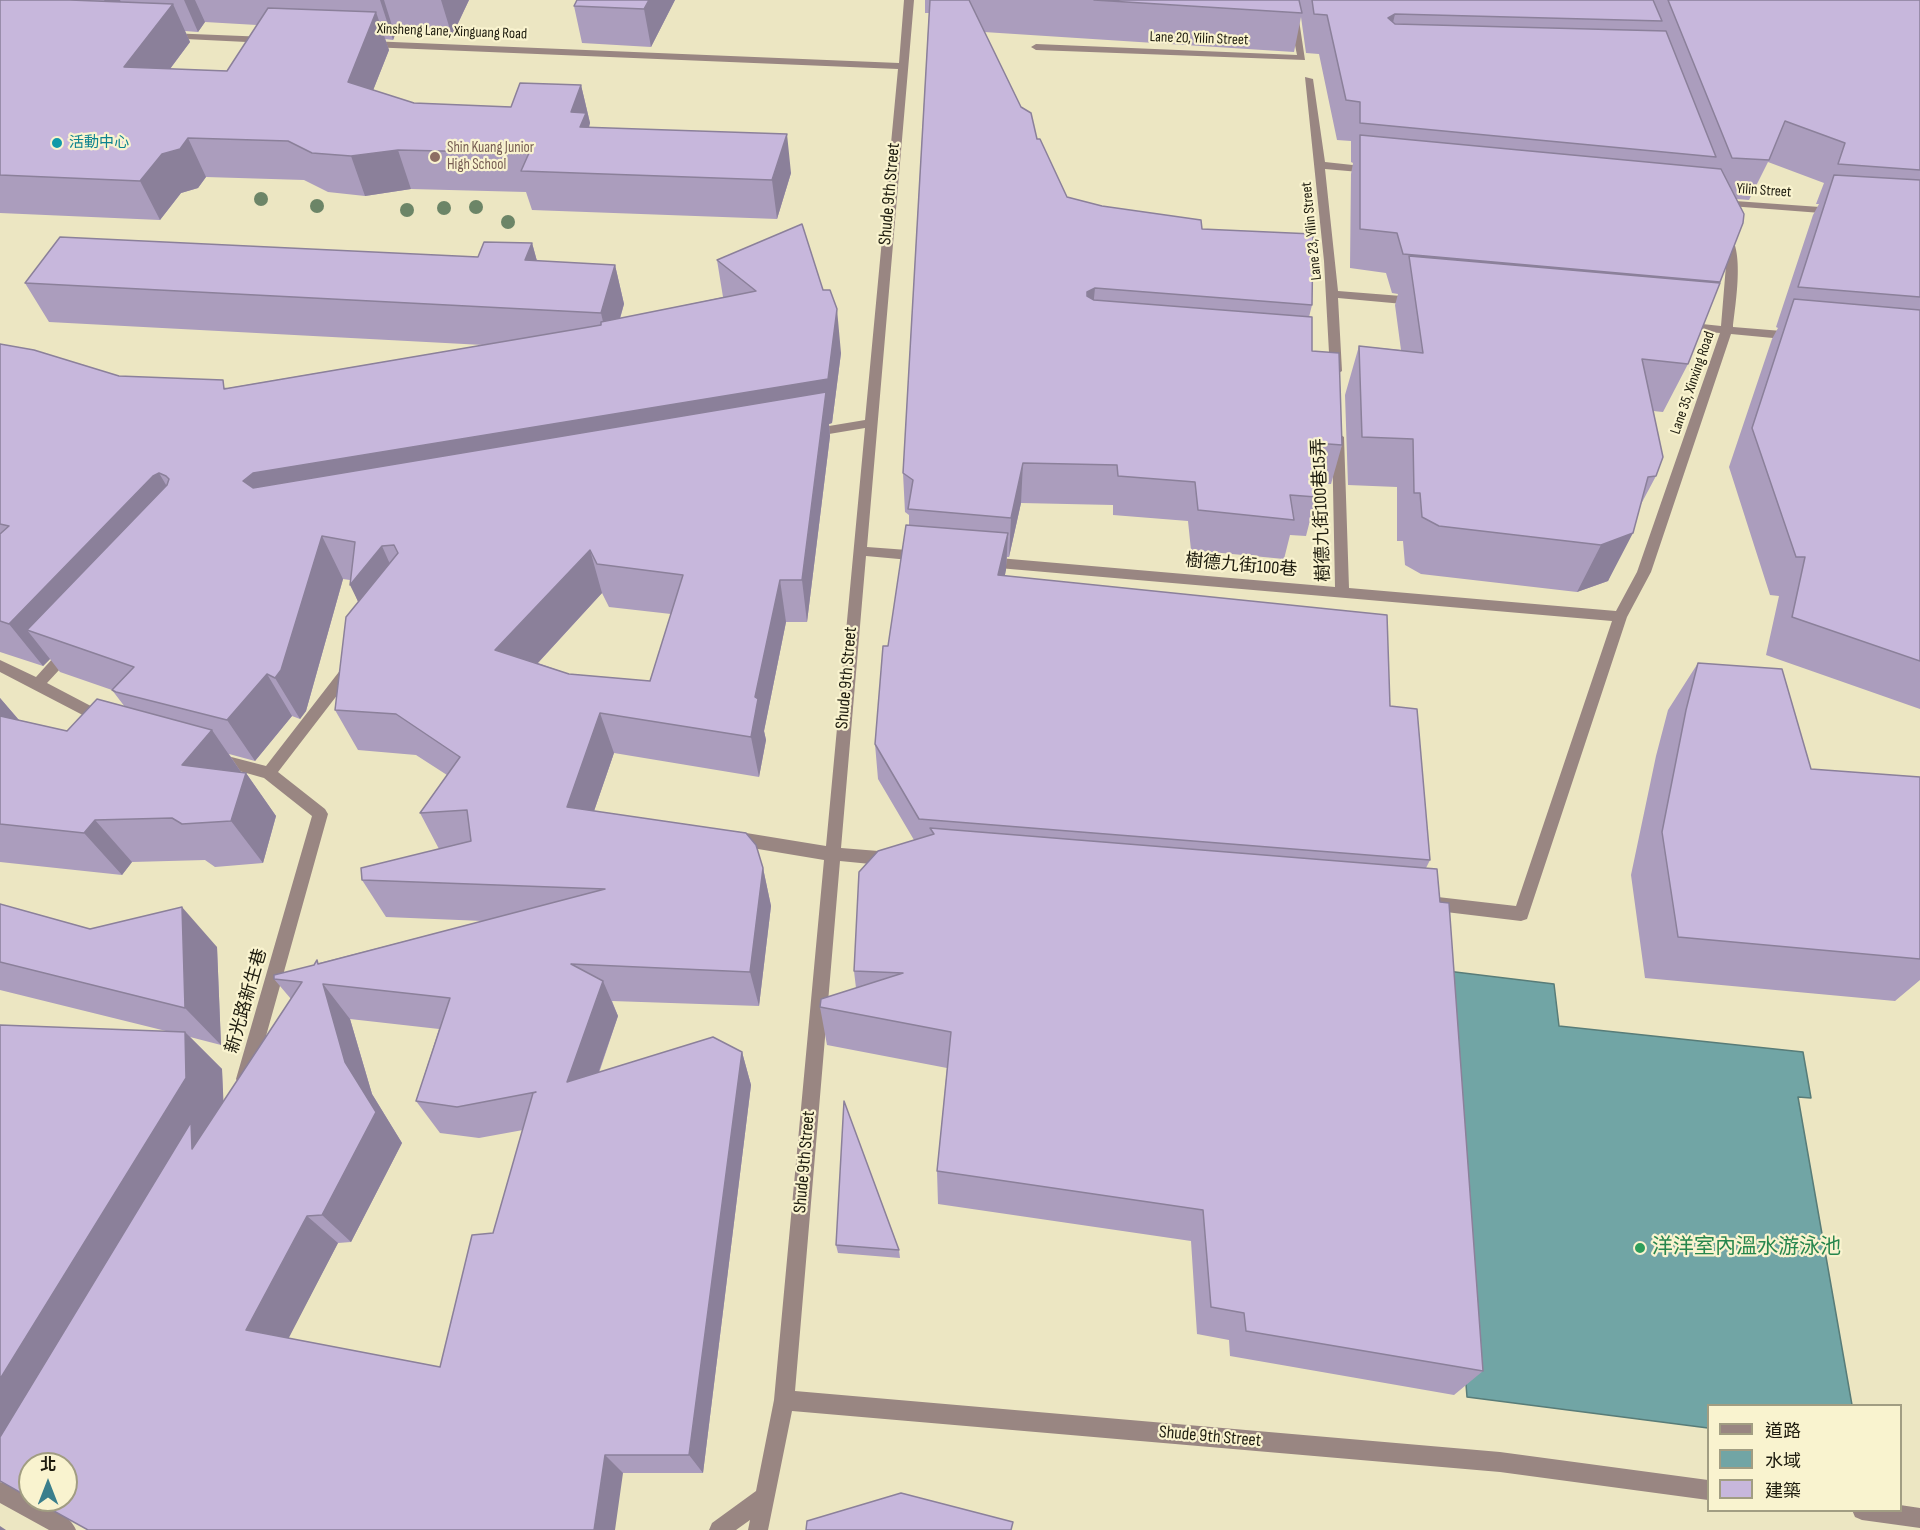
<!DOCTYPE html>
<html>
<head>
<meta charset="utf-8">
<style>
  body { margin:0 }
  #map { position:relative; width:1920px; height:1530px; overflow:hidden; background:#ece6c2; font-family:"Sofia Sans Condensed","Noto Sans TC",sans-serif }
  canvas { display:block }
  .legend { position:absolute; left:1707px; top:1404px; width:195px; height:108px; box-sizing:border-box; background:#f9f3cf; border:2px solid #a19d82; margin:0; padding:8px 10px; list-style:none; font-size:18px; color:#1d1b0e }
  .legend li { display:flex; align-items:center; gap:12px; height:30px }
  .legend b { width:30px; border:2px solid #a19d82 }
  .north { position:absolute; left:18px; top:1452px; width:60px; height:60px; box-sizing:border-box; background:#f9f3cf; border:2px solid #a19d82; border-radius:50%; rotate:0deg; font-size:16px; font-weight:700; line-height:24px; text-align:center; color:#1d1b0e }
  .north::after { content:''; display:block; margin:auto; width:21px; height:27px; background:#3a7e8c; clip-path:polygon(50% 0,100% 100%,50% 72%,0 100%) }
</style>
</head>
<body>
<div id="map">
<canvas width="1920" height="1530"></canvas>
<ul class="legend">
<li><b style="height:8px;background:#998682"></b>道路</li>
<li><b style="height:16px;background:#71a5a5"></b>水域</li>
<li><b style="height:16px;background:#c7b7dc"></b>建築</li>
</ul>
<div class="north">北</div>
</div>
<script>
const c = document.querySelector('canvas').getContext('2d');
c.lineJoin = 'round';
function fill(path, color) {
  c.fillStyle = color;
  c.fill(path, 'evenodd');
}
function trace(path, color, width, dash) {
  c.strokeStyle = color;
  c.lineWidth = width;
  c.lineCap = dash ? 'butt' : 'round';
  c.setLineDash(dash || []);
  c.stroke(path);
}
function write(font, color, halo, rows, align = 'center') {
  c.font = font + ' "Sofia Sans Condensed","Noto Sans TC",sans-serif';
  c.lineWidth = 4.5;
  c.setLineDash([]);
  c.textBaseline = 'middle';
  c.strokeStyle = halo;
  c.fillStyle = color;
  for (const [text, x, y, turn = 0] of rows) {
    c.save();
    c.translate(x, y);
    c.rotate((+turn || 0) * Math.PI / 180);
    c.textAlign = isNaN(turn) ? turn : align;
    if (halo) c.strokeText(text, 0, 0);
    c.fillText(text, 0, 0);
    c.restore();
  }
}
const water = new Path2D(`
  M 1447,971 L 1554,984 L 1559,1026 L 1803,1052 L 1811,1098 L 1798,1097 L 1852,1405 L 1708,1406 L 1708,1428 L 1467,1397 L 1437,1011 Z`);
const minor = new Path2D(`
  M 904,0 L 914,0 L 867,547 L 921,551 L 928,556 L 921,561 L 866,556 L 841,848 L 891,852 L 897,854 L 899,859 L 897,864 L 891,866 L 840,861 L 795,1391 L 1500,1452 L 1708,1480 L 1708,1500 L 1500,1472 L 792,1411 L 768,1530 L 748,1530 L 750,1520 L 736,1530 L 709,1530 L 712,1523 L 756,1491 L 774,1400 L 824,860 L 734,845 L 729,843 L 726,838 L 729,833 L 734,831 L 826,846 L 865,428 L 811,437 L 805,433 L 811,429 L 865,420 L 898,69 L 369,47 L 364,44 L 369,41 L 899,63 Z
  M 1286,0 L 1296,0 L 1305,60 L 1036,50 L 1031,47 L 1036,44 L 1297,55 Z
  M 168,33 L 267,37 L 272,40 L 267,43 L 165,38 L 163,36 Z
  M 1305,77 L 1313,79 L 1325,162 L 1371,167 L 1376,170 L 1371,173 L 1325,169 L 1338,291 L 1414,297 L 1420,301 L 1414,305 L 1338,298 L 1342,371 L 1336,375 L 1330,371 L 1324,261 Z
  M 1721,200 L 1834,208 L 1839,211 L 1834,214 L 1717,205 L 1717,201 Z
  M 1724,231 C 1747,240 1735,306 1733,327 L 1794,332 L 1800,336 L 1794,340 L 1731,334 L 1651,572 L 1627,617 L 1527,919 L 1521,921 L 1429,910 L 1423,908 L 1421,903 L 1423,898 L 1429,896 L 1516,906 L 1612,621 L 987,567 L 980,562 L 987,557 L 1335,587 L 1332,437 L 1338,433 L 1344,437 L 1349,588 L 1616,611 L 1637,572 L 1720,333 L 1683,330 L 1677,326 L 1683,322 L 1721,326 L 1727,253 L 1719,234 Z
  M 68,646 L 75,651 L 73,655 L 47,683 L 108,715 L 110,719 L 108,723 L 98,723 L 0,672 L 0,660 L 36,677 L 63,647 Z
  M 350,663 L 355,664 L 357,668 L 355,672 L 278,772 L 325,809 L 328,814 L 254,1079 L 251,1085 L 245,1087 L 239,1085 L 236,1079 L 312,816 L 264,778 L 211,763 L 209,759 L 211,755 L 216,753 L 266,766 L 345,664 Z
  M 24,1464 L 30,1466 L 30,1483 L 24,1493 L 30,1497 L 30,1500 C 45,1500 71,1516 76,1530 L 49,1530 L 0,1503 L 0,1482 L 6,1484 L 17,1467 Z
  M 1900,1505 L 1920,1508 L 1920,1528 L 1862,1520 L 1855,1517 L 1852,1510 L 1900,1510 Z`);
const trees = [
  [261,199],
  [317,206],
  [476,207],
  [444,208],
  [407,210],
  [508,222]
];
const wall = new Path2D(`
  M 0,0 L 469,0 L 452,36 L 395,35 L 393,40 L 385,39 L 389,50 L 373,90 L 414,103 L 511,107 L 581,85 L 590,123 L 589,128 L 791,173 L 777,219 L 532,210 L 526,192 L 411,189 L 365,196 L 328,192 L 304,180 L 206,177 L 198,188 L 181,193 L 160,220 L 0,213 ZM 205,22 L 257,25 L 227,71 L 170,69 L 190,42 L 185,31 L 198,32 Z
  M 675,0 L 651,47 L 582,43 L 574,6 Z
  M 925,0 L 1920,0 L 1920,709 L 1766,655 L 1779,596 L 1770,595 L 1729,467 L 1772,339 L 1778,328 L 1776,327 L 1813,215 L 1819,204 L 1816,204 L 1824,183 L 1768,162 L 1749,200 L 1736,199 L 1743,223 L 1688,364 L 1663,412 L 1653,411 L 1656,476 L 1640,506 L 1608,581 L 1577,592 L 1421,574 L 1405,565 L 1403,541 L 1397,541 L 1397,487 L 1348,485 L 1345,395 L 1359,346 L 1401,350 L 1395,305 L 1398,294 L 1392,293 L 1386,273 L 1350,268 L 1351,174 L 1353,163 L 1351,162 L 1351,141 L 1337,140 L 1319,54 L 1306,53 L 1301,17 L 1294,52 L 984,32 L 1037,139 L 1067,197 L 1102,206 L 1202,229 L 1312,305 L 1309,317 L 1312,351 L 1342,445 L 1331,484 L 1316,484 L 1316,497 L 1306,536 L 1290,535 L 1284,559 L 1191,550 L 1188,521 L 1113,515 L 1113,505 L 1021,503 L 1009,557 L 1007,557 L 1005,575 L 1390,706 L 1430,860 L 1426,868 L 1483,1371 L 1454,1395 L 1230,1356 L 1229,1340 L 1197,1334 L 1191,1241 L 938,1204 L 937,1171 L 947,1068 L 827,1045 L 820,1007 L 856,988 L 854,971 L 914,840 L 878,779 L 875,744 L 888,646 L 909,525 L 909,515 L 905,512 L 903,473 L 929,13 L 925,13 Z
  M 532,243 L 537,261 L 615,265 L 624,304 L 620,319 L 723,297 L 717,260 L 841,353 L 832,423 L 829,424 L 830,436 L 807,622 L 786,622 L 764,731 L 766,740 L 759,777 L 614,753 L 594,811 L 763,868 L 771,906 L 759,1006 L 612,1001 L 618,1016 L 599,1073 L 742,1052 L 751,1085 L 703,1473 L 623,1473 L 88,1530 L 166,1031 L 0,990 L 0,904 L 90,929 L 217,947 L 221,1045 L 190,1037 L 222,1069 L 223,1102 L 291,999 L 274,979 L 319,963 L 483,921 L 386,917 L 362,880 L 439,849 L 420,813 L 447,775 L 416,755 L 358,750 L 335,710 L 358,602 L 350,580 L 343,579 L 306,711 L 300,719 L 292,716 L 255,761 L 229,754 L 241,772 L 246,773 L 276,816 L 263,863 L 215,867 L 205,860 L 132,862 L 122,875 L 0,862 L 0,698 L 19,720 L 67,731 L 125,707 L 112,690 L 60,672 L 50,659 L 43,666 L 0,652 L 0,344 L 119,376 L 228,388 L 483,345 L 49,322 L 25,283 L 478,257 ZM 602,593 L 609,607 L 671,614 L 650,681 L 569,674 L 538,663 ZM 350,1019 L 439,1029 L 416,1101 L 440,1133 L 479,1138 L 523,1130 L 493,1233 L 440,1367 L 288,1338 L 338,1243 L 351,1242 L 402,1143 L 372,1094 Z
  M 1698,663 L 1811,769 L 1920,777 L 1920,980 L 1895,1001 L 1645,978 L 1631,875 L 1656,756 L 1668,710 Z
  M 836,1245 L 899,1250 L 900,1258 L 838,1253 Z`);
const shadedWall = new Path2D(`
  M 104,0 L 120,0 L 127,16 L 118,29 Z
  M 184,0 L 195,0 L 205,22 L 198,32 Z
  M 380,0 L 384,0 L 395,35 L 393,40 Z
  M 441,0 L 469,0 L 452,36 Z
  M 649,0 L 675,0 L 651,47 L 644,9 Z
  M 173,4 L 190,42 L 143,105 L 124,67 Z
  M 376,12 L 389,50 L 361,121 L 348,82 Z
  M 1395,14 L 1386,53 L 1388,18 Z
  M 581,85 L 590,123 L 589,126 L 594,152 L 571,112 Z
  M 787,134 L 791,173 L 777,219 L 772,180 Z
  M 188,138 L 206,177 L 198,188 L 181,193 L 160,220 L 140,181 L 162,154 Z
  M 398,150 L 411,189 L 365,196 L 351,156 Z
  M 532,243 L 543,283 L 525,260 Z
  M 615,265 L 624,304 L 610,352 L 601,313 Z
  M 1095,288 L 1091,328 L 1087,292 Z
  M 837,309 L 841,353 L 832,423 L 829,424 L 830,436 L 807,622 L 802,580 L 822,425 L 276,517 L 243,481 L 253,473 Z
  M 1023,463 L 1021,503 L 1009,557 L 1011,518 Z
  M 159,473 L 185,517 L 27,630 L 50,659 L 43,666 L 9,624 L 153,476 Z
  M 1008,533 L 1006,570 L 997,611 L 998,575 Z
  M 1633,533 L 1608,581 L 1577,592 L 1601,545 Z
  M 322,536 L 343,579 L 306,711 L 300,719 L 275,678 Z
  M 382,546 L 401,589 L 371,628 L 350,585 Z
  M 590,550 L 602,593 L 512,691 L 495,650 Z
  M 780,580 L 786,622 L 764,731 L 766,740 L 759,777 L 751,737 L 755,697 Z
  M 267,674 L 292,716 L 255,761 L 227,720 Z
  M 0,698 L 30,733 L 0,738 Z
  M 600,713 L 614,753 L 582,846 L 567,807 Z
  M 212,730 L 243,775 L 182,765 Z
  M 246,773 L 276,816 L 263,863 L 231,821 Z
  M 95,820 L 132,862 L 122,875 L 84,833 Z
  M 763,868 L 771,906 L 759,1006 L 750,972 Z
  M 182,907 L 217,947 L 221,1045 L 185,1008 Z
  M 603,981 L 618,1016 L 584,1114 L 567,1082 Z
  M 323,984 L 350,1019 L 372,1094 L 402,1143 L 351,1242 L 322,1215 L 345,1062 Z
  M 185,1032 L 222,1069 L 224,1113 L 0,1467 L 0,1379 Z
  M 742,1052 L 751,1085 L 703,1473 L 689,1455 Z
  M 307,1216 L 338,1243 L 281,1353 L 246,1330 Z
  M 605,1455 L 623,1473 L 615,1530 L 594,1530 Z
  M 0,1526 L 6,1530 L 0,1530 Z`);
const building = new Path2D(`
  M 0,0 L 70,0 L 173,4 L 124,67 L 227,71 L 268,8 L 376,12 L 348,82 L 414,103 L 511,107 L 520,83 L 581,85 L 571,112 L 586,113 L 580,127 L 787,134 L 772,180 L 521,171 L 529,153 L 398,150 L 351,156 L 312,153 L 288,141 L 188,138 L 180,149 L 162,154 L 140,181 L 0,175 Z
  M 577,0 L 649,0 L 644,9 L 574,6 Z
  M 930,0 L 969,0 L 1021,107 L 1031,113 L 1037,139 L 1040,139 L 1067,197 L 1102,206 L 1201,220 L 1202,229 L 1313,234 L 1312,305 L 1095,288 L 1087,292 L 1087,296 L 1094,300 L 1312,317 L 1312,351 L 1339,353 L 1342,445 L 1315,443 L 1316,497 L 1290,495 L 1294,520 L 1198,510 L 1195,482 L 1118,476 L 1117,465 L 1023,463 L 1011,518 L 908,509 L 913,480 L 903,473 Z
  M 1094,0 L 1299,0 L 1302,13 Z
  M 1312,0 L 1653,0 L 1662,21 L 1395,14 L 1388,18 L 1395,24 L 1666,31 L 1716,157 L 1360,123 L 1360,102 L 1346,100 L 1327,15 L 1314,14 Z
  M 1668,0 L 1920,0 L 1920,170 L 1838,164 L 1845,143 L 1785,121 L 1769,160 L 1732,158 Z
  M 1360,135 L 1721,169 L 1744,214 L 1743,223 L 1720,282 L 1403,254 L 1397,233 L 1360,229 Z
  M 1834,175 L 1920,180 L 1920,297 L 1798,287 Z
  M 802,224 L 823,290 L 830,290 L 837,309 L 828,379 L 253,473 L 243,481 L 253,488 L 826,392 L 802,580 L 780,580 L 755,697 L 758,699 L 751,737 L 600,713 L 567,807 L 746,833 L 756,845 L 763,868 L 750,972 L 571,964 L 603,981 L 567,1082 L 713,1037 L 742,1052 L 689,1455 L 605,1455 L 594,1530 L 88,1530 L 34,1500 L 66,1500 L 66,1464 L 30,1464 L 30,1498 L 0,1481 L 0,1437 L 191,1122 L 192,1149 L 302,982 L 274,979 L 274,975 L 314,965 L 317,960 L 318,964 L 605,889 L 362,880 L 361,868 L 471,841 L 467,810 L 420,813 L 460,757 L 396,714 L 335,710 L 346,617 L 398,553 L 394,545 L 382,546 L 350,585 L 355,542 L 322,536 L 281,670 L 275,678 L 267,674 L 227,720 L 116,692 L 112,690 L 134,667 L 27,630 L 167,485 L 169,479 L 166,476 L 159,473 L 153,476 L 9,624 L 0,621 L 0,534 L 9,526 L 0,524 L 0,344 L 34,350 L 119,376 L 223,380 L 224,389 L 601,325 L 601,322 L 756,291 L 717,260 ZM 590,550 L 597,564 L 683,575 L 650,681 L 569,674 L 495,650 ZM 323,984 L 450,998 L 416,1101 L 457,1107 L 536,1092 L 533,1093 L 493,1233 L 472,1235 L 440,1367 L 246,1330 L 307,1216 L 322,1215 L 376,1112 L 345,1062 Z
  M 60,237 L 478,257 L 484,242 L 532,243 L 525,260 L 615,265 L 601,313 L 25,283 Z
  M 1409,256 L 1720,283 L 1688,364 L 1642,359 L 1663,457 L 1656,476 L 1648,477 L 1633,533 L 1601,545 L 1439,526 L 1422,517 L 1420,493 L 1414,493 L 1413,439 L 1362,437 L 1359,346 L 1423,353 Z
  M 1794,299 L 1920,310 L 1920,661 L 1792,617 L 1805,557 L 1796,557 L 1752,428 Z
  M 906,525 L 1008,533 L 998,575 L 1387,615 L 1390,706 L 1417,709 L 1430,860 L 919,819 L 875,744 L 883,646 L 888,646 Z
  M 1698,663 L 1782,669 L 1811,769 L 1920,777 L 1920,959 L 1678,937 L 1662,832 L 1686,710 Z
  M 97,699 L 212,730 L 182,765 L 246,773 L 231,821 L 182,824 L 172,818 L 95,820 L 84,833 L 0,824 L 0,716 L 67,731 Z
  M 930,828 L 1437,869 L 1440,902 L 1449,903 L 1483,1371 L 1246,1331 L 1244,1313 L 1211,1307 L 1203,1210 L 937,1171 L 951,1032 L 820,1007 L 821,999 L 903,973 L 854,971 L 859,872 L 878,851 L 934,834 Z
  M 0,904 L 90,929 L 182,907 L 185,1008 L 0,962 Z
  M 0,1025 L 185,1032 L 186,1078 L 0,1379 Z
  M 844,1101 L 899,1250 L 836,1245 Z
  M 901,1493 L 1013,1522 L 1011,1530 L 806,1530 L 807,1521 Z`);
const markers = [
  [57,143,6,"#0f9aa8"],
  [435,157,6,"#8d6e63"],
  [1640,1248,6,"#2e9e5b"]
];
const farStreetnames = [
  ["Xinsheng Lane, Xinguang Road",452,32,2],
  ["Lane 20, Yilin Street",1199,39,2],
  ["Yilin Street",1764,191,4],
  ["Lane 23, Yilin Street",1312,231,-96],
  ["Lane 35, Xinxing Road",1693,383,-71]
];
const farCulturenames = [
  ["活動中心",69,143]
];
const farEducationnames = [
  ["Shin Kuang Junior",447,148],
  ["High School",447,165]
];
const streetNames = [
  ["Shude 9th Street",890,194,-85],
  ["樹德九街100巷15弄",1322,510,-92],
  ["樹德九街100巷",1241,566,5],
  ["Shude 9th Street",847,678,-85],
  ["新光路新生巷",247,1001,-74],
  ["Shude 9th Street",805,1162,-85],
  ["Shude 9th Street",1210,1437,5]
];
const nearLeisurenames = [
  ["洋洋室內溫水游泳池",1652,1248]
];
fill(water, '#71a5a5');
trace(water, '#587c78', 1.5);
fill(minor, '#998682');
c.fillStyle = '#6c8567';
for (const [x, y] of trees) {
  c.beginPath();
  c.arc(x, y, 7, 0, 2 * Math.PI);
  c.fill();
}
fill(wall, '#ab9dbd');
fill(shadedWall, '#8b809a');
fill(building, '#c7b7dc');
trace(building, '#8b809a', 1.5);
for (const [x, y, r, color] of markers) {
  const dot = new Path2D();
  dot.arc(x, y, r, 0, 2 * Math.PI);
  c.fillStyle = color;
  c.fill(dot);
  trace(dot, '#f9f3cf', 2);
}
write('15px', '#1d1b0e', '#f9f3cf', farStreetnames);
write('15px', '#0d838f', '#f9f3cf', farCulturenames, 'left');
write('15px', '#785e54', '#f9f3cf', farEducationnames, 'left');
write('18px', '#1d1b0e', '#f9f3cf', streetNames);
write('21px', '#27864d', '#f9f3cf', nearLeisurenames, 'left');
</script>
</body>
</html>
